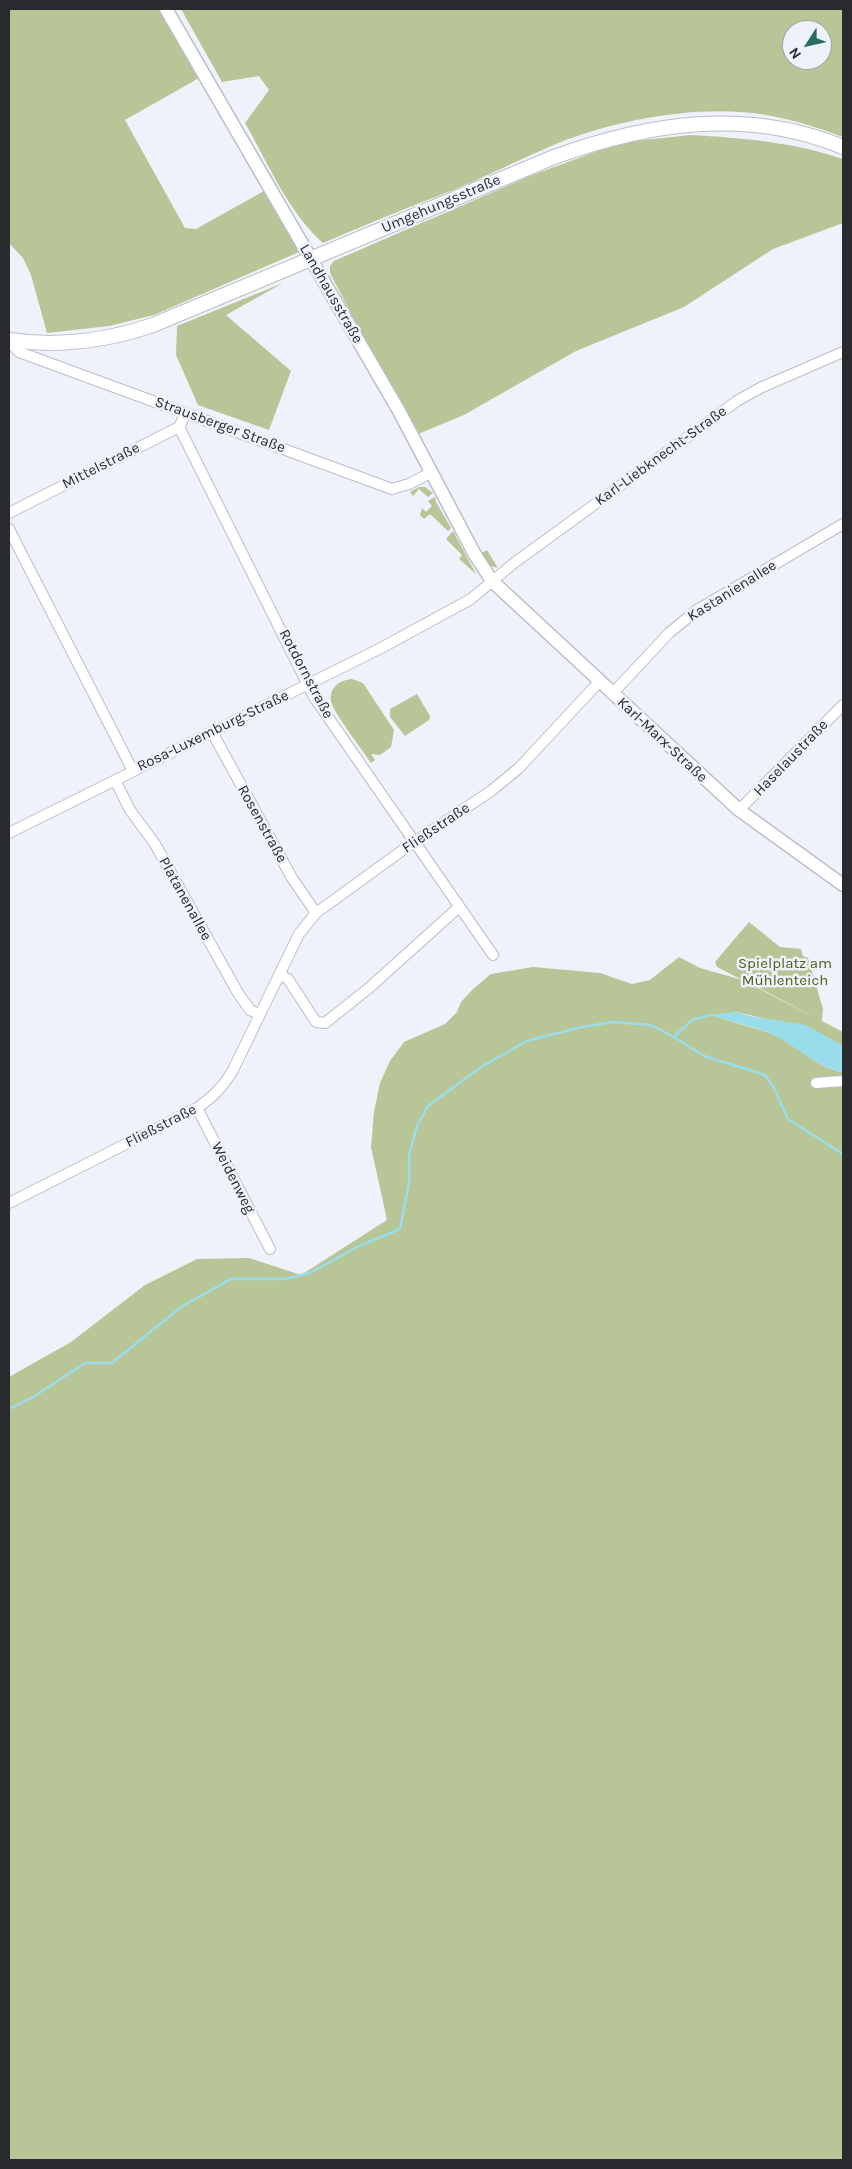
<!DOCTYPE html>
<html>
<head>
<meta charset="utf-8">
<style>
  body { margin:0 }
  #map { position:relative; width:852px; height:2169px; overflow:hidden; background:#eff1fb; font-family:Karla,sans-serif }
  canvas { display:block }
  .frame { position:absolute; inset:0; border:10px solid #292a2e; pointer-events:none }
  .north { position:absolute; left:782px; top:20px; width:50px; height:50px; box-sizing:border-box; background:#eff1fb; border:1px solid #a0a1a9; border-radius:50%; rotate:235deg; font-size:14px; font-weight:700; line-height:20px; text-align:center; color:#292a2e }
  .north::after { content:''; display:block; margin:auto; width:18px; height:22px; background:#2c6e5e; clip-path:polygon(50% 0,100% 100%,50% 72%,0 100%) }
</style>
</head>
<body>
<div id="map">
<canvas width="852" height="2169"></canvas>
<div class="frame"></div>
<div class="north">N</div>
</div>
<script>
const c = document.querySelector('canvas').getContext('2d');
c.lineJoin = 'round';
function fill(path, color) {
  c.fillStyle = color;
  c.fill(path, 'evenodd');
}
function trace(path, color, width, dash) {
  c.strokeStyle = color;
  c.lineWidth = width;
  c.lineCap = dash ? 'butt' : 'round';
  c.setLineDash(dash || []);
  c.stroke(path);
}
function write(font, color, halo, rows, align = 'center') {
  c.font = font + ' Karla,sans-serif';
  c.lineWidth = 5;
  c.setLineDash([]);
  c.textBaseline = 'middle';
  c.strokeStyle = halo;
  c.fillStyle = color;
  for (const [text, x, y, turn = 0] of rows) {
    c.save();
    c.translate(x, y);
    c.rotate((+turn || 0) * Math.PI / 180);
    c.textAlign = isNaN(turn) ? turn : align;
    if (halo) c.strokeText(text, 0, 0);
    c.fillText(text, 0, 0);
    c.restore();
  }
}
const green = new Path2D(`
  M 9,9 L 158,9 L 199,78 L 125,120 L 185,228 L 196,229 L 264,191 L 299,252 L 154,315 L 109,326 L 47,333 L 31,275 L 23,258 L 9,243 Z
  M 181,9 L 843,9 L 843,137 C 816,127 788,118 760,114 C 696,105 615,120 556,144 C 522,158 490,175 456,189 C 411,206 367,224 323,243 C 288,212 268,163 245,123 L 269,90 L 259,76 L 222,82 ZM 792,30 L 822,30 L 822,60 L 792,60 Z
  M 691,135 C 743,138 793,142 843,159 L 843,223 L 773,249 L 684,307 L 576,351 L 464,415 L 418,434 L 367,344 L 330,273 L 330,266 L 334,261 L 530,176 L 603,149 L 635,141 Z
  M 283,283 L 226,315 L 291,371 L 269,430 L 198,405 L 176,355 L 177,326 Z
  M 419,487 L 425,487 L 433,493 L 428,497 L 419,489 L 413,496 L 410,492 Z
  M 435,497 L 436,502 L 451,528 L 448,531 L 430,514 L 424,519 L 420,515 L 422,508 L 426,512 L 432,506 L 428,501 Z
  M 453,531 L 476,574 L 459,559 L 462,555 L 446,539 Z
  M 487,550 L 498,568 L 488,565 L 480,554 Z
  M 352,679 L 363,683 L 394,730 L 391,747 L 380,755 L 371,754 L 375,760 L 371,763 C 364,752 332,711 331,701 C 329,687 340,680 352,679 Z
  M 417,694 L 430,716 L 429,720 L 405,736 L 390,717 L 390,709 Z
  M 749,922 L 780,947 L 801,949 L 803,956 L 808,958 L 823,1009 L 822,1021 L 717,967 L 715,962 Z
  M 679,957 L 700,968 L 746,981 L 843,1032 L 843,1046 L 766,1019 L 737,1012 L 713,1015 C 734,1024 757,1027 779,1037 C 796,1046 825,1072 843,1072 L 843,2160 L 9,2160 L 9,1377 L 71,1342 L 145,1285 L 197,1259 L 249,1258 L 301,1275 L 387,1220 L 371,1147 L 374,1112 L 380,1083 L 390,1061 L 404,1042 L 445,1024 L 457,1012 L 461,1002 L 473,989 L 491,974 L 533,967 L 600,973 L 632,984 L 650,980 Z`);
const water = new Path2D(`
  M 737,1012 L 750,1016 L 806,1025 L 843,1046 L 843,1072 C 827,1072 797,1048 781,1039 C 759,1026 735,1024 711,1015 Z`);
const stream = new Path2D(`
  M 674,1037 L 692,1020 L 711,1015
  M 9,1409 L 33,1397 L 85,1363 L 112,1363 L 181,1307 L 231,1279 L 285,1279 L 310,1273 L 361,1245 L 400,1229 L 409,1183 L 409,1155 L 417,1126 L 428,1106 L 481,1067 L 527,1041 L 577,1028 L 613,1022 L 651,1025 L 674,1037 L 704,1056 L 765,1075 L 774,1088 L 788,1119 L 843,1154`);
const minor = new Path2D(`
  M 13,340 L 13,346 L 19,352 L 392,489 L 409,484 L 432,472
  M 179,427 L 314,697 L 493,955
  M 9,513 L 179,427 L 186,413
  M 9,529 L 133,771
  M 612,694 L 669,633 L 697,610 L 843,524
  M 212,732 L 292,878 L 316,913
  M 115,780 L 130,810 L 155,844 L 238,993 L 250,1010 L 259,1014
  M 739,810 L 843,705
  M 9,833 L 383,647 L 471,599 L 514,563 L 737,401 L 760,388 L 843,352
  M 279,974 L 288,979 L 316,1022 L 325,1023 L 369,988 L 459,907
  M 816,1083 L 843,1081
  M 197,1108 L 270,1249
  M 9,1203 L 197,1108 C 213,1097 223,1087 233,1070 L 299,934 L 316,913 L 407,847 L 491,791 L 519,768 L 599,682`);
const tertiary = new Path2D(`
  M 166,9 L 399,411 L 474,553 L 492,581 L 739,810 L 843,885`);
const secondary = new Path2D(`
  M 9,340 C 58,347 106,341 153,325 L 554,157 C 648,123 747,107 843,147`);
const streetNames = [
  ["Umgehungsstraße",441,204,-23],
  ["Landhausstraße",331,294,60],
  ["Strausberger Straße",220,425,20],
  ["Karl-Liebknecht-Straße",661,456,-36],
  ["Mittelstraße",101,466,-27],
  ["Kastanienallee",732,591,-32],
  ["Rotdornstraße",306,674,62],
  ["Rosa-Luxemburg-Straße",213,731,-26],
  ["Karl-Marx-Straße",662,740,43],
  ["Haselaustraße",791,758,-46],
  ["Rosenstraße",262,824,61],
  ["Fließstraße",436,828,-34],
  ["Platanenallee",185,899,61],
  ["Fließstraße",161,1126,-27],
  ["Weidenweg",233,1178,63]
];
const parkNames = [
  ["Spielplatz am",785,964],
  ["Mühlenteich",785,981]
];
fill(green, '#b8c697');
fill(water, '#9addea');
trace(stream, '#9addea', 2.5);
trace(minor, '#bcbec8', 12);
trace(tertiary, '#bcbec8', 15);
trace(secondary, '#bcbec8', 16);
trace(minor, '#fff', 10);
trace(tertiary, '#fff', 12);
trace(secondary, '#fff', 14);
write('15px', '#292a2e', '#eff1fb', streetNames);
write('15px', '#4f5f13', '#eff1fb', parkNames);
</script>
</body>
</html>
